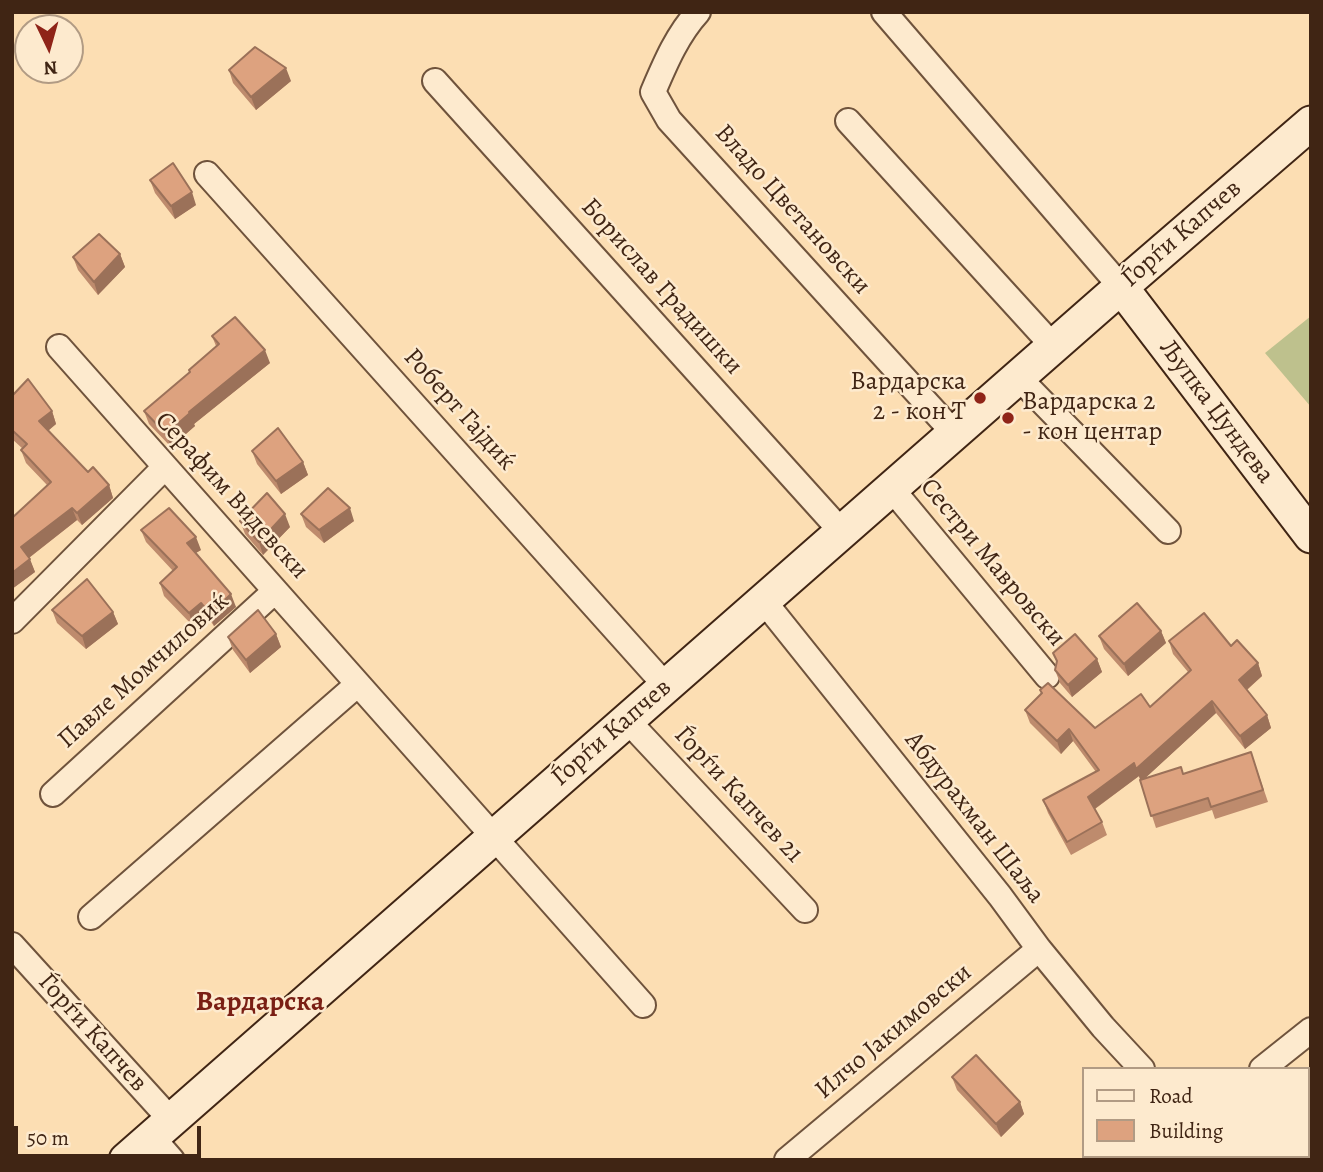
<!DOCTYPE html>
<html>
<head>
<meta charset="utf-8">
<style>
  body { margin:0 }
  #map { position:relative; width:1323px; height:1172px; overflow:hidden; background:#fcdeb3; font-family:Alegreya,serif }
  canvas { display:block }
  .frame { position:absolute; inset:0; border:14px solid #402514; pointer-events:none }
  .legend { position:absolute; left:1082px; top:1067px; width:228px; height:91px; box-sizing:border-box; background:#fdeace; border:2px solid #b19b84; margin:0; padding:9px 12px; list-style:none; font-size:21px; color:#402514 }
  .legend li { display:flex; align-items:center; gap:14px; height:35px }
  .legend b { width:35px; border:2px solid #b19b84 }
  .north { position:absolute; left:14px; top:14px; width:70px; height:70px; box-sizing:border-box; background:#fdeace; border:2px solid #b19b84; border-radius:50%; rotate:175deg; font-size:19px; font-weight:700; line-height:28px; text-align:center; color:#402514 }
  .north::after { content:''; display:block; margin:auto; width:24px; height:32px; background:#8f2418; clip-path:polygon(50% 0,100% 100%,50% 72%,0 100%) }
  .scale { position:absolute; left:14px; top:1126px; width:187px; height:32px; box-sizing:border-box; border:4px solid #402514; border-top:0; padding-left:9px; font-size:21px; line-height:24px; white-space:nowrap; color:#402514; -webkit-text-stroke:5px #fdeace; paint-order:stroke }
</style>
</head>
<body>
<div id="map">
<canvas width="1323" height="1172"></canvas>
<div class="frame"></div>
<ul class="legend">
<li><b style="height:9px;background:#fdeace"></b>Road</li>
<li><b style="height:19px;background:#dda27f"></b>Building</li>
</ul>
<div class="north">N</div>
<div class="scale">50 m</div>
</div>
<script>
const c = document.querySelector('canvas').getContext('2d');
c.lineJoin = 'round';
function fill(path, color) {
  c.fillStyle = color;
  c.fill(path, 'evenodd');
}
function trace(path, color, width, dash) {
  c.strokeStyle = color;
  c.lineWidth = width;
  c.lineCap = dash ? 'butt' : 'round';
  c.setLineDash(dash || []);
  c.stroke(path);
}
function write(font, color, halo, rows, align = 'center') {
  c.font = font + ' Alegreya,serif';
  c.lineWidth = 5;
  c.setLineDash([]);
  c.textBaseline = 'middle';
  c.strokeStyle = halo;
  c.fillStyle = color;
  for (const [text, x, y, turn = 0] of rows) {
    c.save();
    c.translate(x, y);
    c.rotate((+turn || 0) * Math.PI / 180);
    c.textAlign = isNaN(turn) ? turn : align;
    if (halo) c.strokeText(text, 0, 0);
    c.fillText(text, 0, 0);
    c.restore();
  }
}
const green = new Path2D(`
  M 1311,316 L 1311,407 L 1265,353 Z`);
const street = new Path2D(`
  M 698,12 C 677,35 665,64 653,92 L 669,120 L 954,433
  M 884,12 L 1121,287
  M 435,81 L 842,532
  M 848,121 L 1053,346
  M 207,174 L 666,686
  M 59,347 L 643,1005
  M 1018,377 L 1168,531
  M 891,488 L 1047,676
  M 763,600 L 1000,896 L 1039,949 L 1103,1027 L 1142,1069
  M 12,621 L 165,467
  M 627,720 L 805,910
  M 53,794 L 275,591
  M 91,917 L 358,684
  M 12,945 L 171,1120
  M 1262,1069 L 1311,1030
  M 152,1137 L 172,1160
  M 787,1160 L 1039,949
  M 1211,1160 L 1215,1156`);
const secondary = new Path2D(`
  M 1121,287 L 1311,536
  M 126,1160 L 1121,287 L 1311,123`);
const wall = new Path2D(`
  M 229,70 L 291,81 L 256,110 L 233,83 Z
  M 150,180 L 196,205 L 175,219 L 155,193 Z
  M 120,254 L 125,267 L 98,295 L 78,270 L 73,257 Z
  M 212,336 L 270,363 L 194,424 L 195,426 L 171,447 L 149,424 L 144,411 L 190,373 L 189,370 L 216,346 Z
  M 12,396 L 52,411 L 56,424 L 48,431 L 88,472 L 109,485 L 113,498 L 82,525 L 77,520 L 29,558 L 35,572 L 12,589 L 47,485 L 26,463 L 21,450 L 23,449 L 12,439 Z
  M 252,451 L 303,462 L 308,475 L 281,494 L 257,464 Z
  M 301,514 L 354,521 L 324,543 L 306,527 Z
  M 240,521 L 290,527 L 263,555 L 245,534 Z
  M 141,530 L 201,550 L 195,553 L 236,607 L 214,626 L 206,615 L 193,626 L 164,596 L 160,583 L 173,571 L 146,542 Z
  M 52,610 L 113,612 L 118,624 L 86,649 L 57,623 Z
  M 1161,631 L 1166,643 L 1128,676 L 1104,649 L 1099,636 Z
  M 276,634 L 281,647 L 250,673 L 233,650 L 228,637 Z
  M 1169,641 L 1231,646 L 1258,663 L 1262,676 L 1247,690 L 1267,715 L 1271,728 L 1245,749 L 1216,713 L 1144,779 L 1183,774 L 1251,752 L 1268,802 L 1215,819 L 1212,810 L 1156,828 L 1139,776 L 1095,809 L 1102,822 L 1107,835 L 1071,855 L 1048,813 L 1043,800 L 1096,772 L 1073,741 L 1061,754 L 1030,723 L 1025,710 L 1041,694 L 1040,690 L 1095,728 L 1150,707 L 1188,672 L 1173,654 Z
  M 1053,653 L 1097,659 L 1102,672 L 1072,697 L 1060,683 L 1055,670 L 1057,663 Z
  M 952,1077 L 1020,1102 L 1024,1114 L 1001,1137 L 957,1090 Z`);
const shadedWall = new Path2D(`
  M 286,68 L 291,81 L 256,110 L 251,97 Z
  M 192,192 L 196,205 L 175,219 L 171,206 Z
  M 120,254 L 125,267 L 98,295 L 94,282 Z
  M 265,350 L 270,363 L 194,424 L 195,426 L 171,447 L 166,434 L 189,412 Z
  M 52,411 L 56,424 L 44,434 L 39,421 Z
  M 303,462 L 308,475 L 281,494 L 276,481 Z
  M 109,485 L 113,498 L 82,525 L 77,513 Z
  M 72,508 L 77,520 L 26,560 L 21,547 Z
  M 350,508 L 354,521 L 324,543 L 319,530 Z
  M 285,514 L 290,527 L 263,555 L 259,542 Z
  M 196,537 L 201,550 L 191,556 L 187,543 Z
  M 30,559 L 35,572 L 12,589 L 12,573 Z
  M 231,594 L 236,607 L 214,626 L 210,614 Z
  M 201,603 L 206,615 L 193,626 L 189,613 Z
  M 113,612 L 118,624 L 86,649 L 82,636 Z
  M 1161,631 L 1166,643 L 1128,676 L 1124,664 Z
  M 276,634 L 281,647 L 250,673 L 246,660 Z
  M 1097,659 L 1102,672 L 1072,697 L 1068,685 Z
  M 1258,663 L 1262,676 L 1244,692 L 1239,680 Z
  M 1212,701 L 1216,713 L 1141,782 L 1139,776 L 1093,810 L 1088,797 L 1134,763 Z
  M 1267,715 L 1271,728 L 1245,749 L 1240,736 Z
  M 1069,729 L 1073,741 L 1061,754 L 1057,741 Z
  M 1020,1102 L 1024,1114 L 1001,1137 L 996,1124 Z`);
const building = new Path2D(`
  M 255,47 L 286,68 L 251,97 L 229,70 Z
  M 173,163 L 192,192 L 171,206 L 150,180 Z
  M 99,234 L 120,254 L 94,282 L 73,257 Z
  M 235,317 L 265,350 L 189,412 L 190,413 L 166,434 L 144,411 L 190,372 L 189,370 L 219,344 L 212,336 Z
  M 28,379 L 52,411 L 39,421 L 88,472 L 93,467 L 109,485 L 77,513 L 72,508 L 21,547 L 30,559 L 12,573 L 12,518 L 51,482 L 21,450 L 27,444 L 12,430 L 12,396 Z
  M 278,428 L 303,462 L 276,481 L 252,451 Z
  M 328,488 L 350,508 L 319,530 L 301,514 Z
  M 267,493 L 285,514 L 259,542 L 240,521 Z
  M 169,508 L 196,537 L 187,543 L 231,594 L 210,614 L 201,603 L 189,613 L 160,583 L 177,567 L 141,530 Z
  M 87,579 L 113,612 L 82,636 L 52,610 Z
  M 1137,603 L 1161,631 L 1124,664 L 1099,636 Z
  M 258,610 L 276,634 L 246,660 L 228,637 Z
  M 1204,613 L 1231,646 L 1237,640 L 1258,663 L 1239,680 L 1267,715 L 1240,736 L 1212,701 L 1136,769 L 1134,763 L 1088,797 L 1102,822 L 1067,842 L 1043,800 L 1099,770 L 1069,729 L 1057,741 L 1025,710 L 1042,693 L 1040,690 L 1048,683 L 1095,728 L 1141,694 L 1150,707 L 1191,670 L 1169,641 Z
  M 1075,634 L 1097,659 L 1068,685 L 1055,670 L 1057,661 L 1053,653 Z
  M 1251,752 L 1263,790 L 1211,807 L 1208,798 L 1151,816 L 1140,780 L 1181,767 L 1183,774 Z
  M 976,1055 L 1020,1102 L 996,1124 L 952,1077 Z`);
const markers = [
  [980,398,7,"#8f2418"],
  [1008,418,7,"#8f2418"]
];
const streetNames = [
  ["Владо Цветановски",792,210,48],
  ["Ѓорѓи Капчев",1182,234,-41],
  ["Борислав Градишки",661,287,48],
  ["Роберт Гајдиќ",459,410,48],
  ["Љупка Џундева",1216,412,53],
  ["Серафим Видевски",231,496,48],
  ["Сестри Мавровски",992,563,50],
  ["Павле Момчиловиќ",144,671,-42],
  ["Ѓорѓи Капчев",612,733,-41],
  ["Ѓорѓи Капчев 21",738,795,47],
  ["Абдурахман Шаља",974,818,52],
  ["Илчо Јакимовски",894,1032,-40],
  ["Ѓорѓи Капчев",92,1033,48]
];
const poiNames = [
  ["Вардарска",966,383],
  ["2 - кон Т",966,413],
  ["Вардарска 2",1022,403,"left"],
  ["- кон центар",1022,433,"left"]
];
const neighbourhoodNames = [
  ["Вардарска",260,1003]
];
fill(green, '#bec18d');
trace(street, '#6f533c', 28);
trace(secondary, '#402514', 37);
trace(street, '#fdeace', 24);
trace(secondary, '#fdeace', 33);
fill(wall, '#be8b6d');
fill(shadedWall, '#9b7159');
fill(building, '#dda27f');
trace(building, '#9b7159', 2);
for (const [x, y, r, color] of markers) {
  const dot = new Path2D();
  dot.arc(x, y, r, 0, 2 * Math.PI);
  c.fillStyle = color;
  c.fill(dot);
  trace(dot, '#fdeace', 2.5);
}
write('26px', '#402514', '#fdeace', streetNames);
write('26px', '#402514', '#fdeace', poiNames, 'right');
write('bold 28px', '#7a1f14', '#fdeace', neighbourhoodNames);
</script>
</body>
</html>
